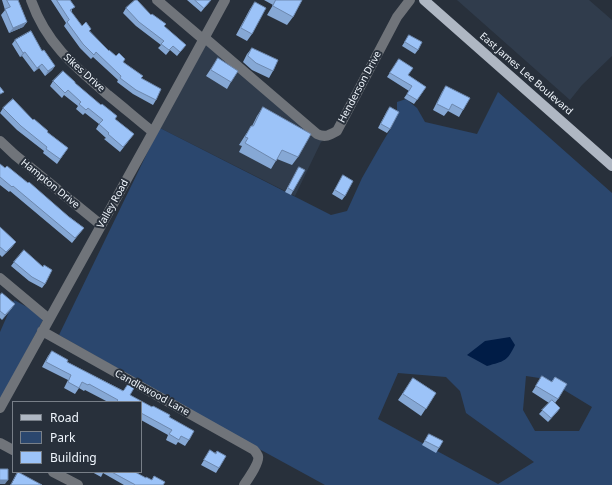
<!DOCTYPE html>
<html>
<head>
<meta charset="utf-8">
<style>
  body { margin:0 }
  #map { position:relative; width:612px; height:485px; overflow:hidden; background:#28303b; font-family:"Noto Sans",sans-serif }
  canvas { display:block }
  .legend { position:absolute; left:12px; top:401px; width:130px; height:72px; box-sizing:border-box; background:#28303b; border:1px solid #787f88; margin:0; padding:5px 7px; list-style:none; font-size:12px; color:#eff5fc }
  .legend li { display:flex; align-items:center; gap:8px; height:20px }
  .legend b { width:20px; border:1px solid #787f88 }
</style>
</head>
<body>
<div id="map">
<canvas width="612" height="485"></canvas>
<ul class="legend">
<li><b style="height:5px;background:#afb7c3"></b>Road</li>
<li><b style="height:11px;background:#2b476e"></b>Park</li>
<li><b style="height:11px;background:#9cc3f8"></b>Building</li>
</ul>
</div>
<script>
const c = document.querySelector('canvas').getContext('2d');
c.lineJoin = 'round';
function fill(path, color) {
  c.fillStyle = color;
  c.fill(path, 'evenodd');
}
function trace(path, color, width, dash) {
  c.strokeStyle = color;
  c.lineWidth = width;
  c.lineCap = dash ? 'butt' : 'round';
  c.setLineDash(dash || []);
  c.stroke(path);
}
function write(font, color, halo, rows, align = 'center') {
  c.font = font + ' "Noto Sans",sans-serif';
  c.lineWidth = 4;
  c.setLineDash([]);
  c.textBaseline = 'middle';
  c.strokeStyle = halo;
  c.fillStyle = color;
  for (const [text, x, y, turn = 0] of rows) {
    c.save();
    c.translate(x, y);
    c.rotate((+turn || 0) * Math.PI / 180);
    c.textAlign = isNaN(turn) ? turn : align;
    if (halo) c.strokeText(text, 0, 0);
    c.fillText(text, 0, 0);
    c.restore();
  }
}
const built = new Path2D(`
  M 457,0 L 589,0 L 612,20 L 612,56 L 582,85 L 570,100 Z
  M 206,44 L 323,141 L 321,142 L 295,196 L 160,128 Z`);
const green = new Path2D(`
  M 498,92 L 612,193 L 612,485 L 325,485 L 261,450 L 59,335 L 151,145 L 160,128 L 331,215 L 347,211 L 362,178 L 382,143 L 391,128 L 397,115 L 397,102 L 406,99 L 417,108 L 425,122 L 477,134 ZM 398,373 L 446,377 L 460,391 L 466,413 L 534,462 L 498,484 L 378,419 ZM 526,376 L 546,379 L 592,407 L 579,431 L 535,431 L 523,410 Z
  M 14,300 L 29,308 L 43,320 L 0,400 L 0,332 Z`);
const water = new Path2D(`
  M 510,337 L 515,345 C 507,362 504,361 487,366 L 467,355 L 485,341 Z`);
const minor = new Path2D(`
  M 31,0 C 46,43 74,66 108,95 C 123,107 138,120 153,132
  M 157,0 L 204,40
  M 205,38 L 317,134 C 325,138 330,135 337,131 L 397,17 L 410,0
  M 0,141 L 15,155 L 101,225
  M 0,278 L 49,319
  M 42,331 L 254,450 C 255,451 257,454 258,456 C 260,462 248,479 244,485
  M 0,408 L 153,132 L 225,0
  M 0,443 L 13,450
  M 53,472 L 78,485`);
const major = new Path2D(`
  M 424,0 L 612,166`);
const wall = new Path2D(`
  M 2,0 L 18,0 L 27,22 L 23,27 L 9,33 L 1,15 L 5,10 Z
  M 51,0 L 70,0 L 72,11 L 71,12 L 82,26 L 90,31 L 109,51 L 116,56 L 125,59 L 123,62 L 141,78 L 156,100 L 153,105 L 133,94 L 117,82 L 118,80 L 93,57 L 91,59 L 80,48 L 64,26 L 66,23 Z
  M 187,0 L 211,0 L 201,12 Z
  M 264,0 L 302,0 L 293,17 L 287,25 L 267,15 L 273,5 Z
  M 255,2 L 252,34 L 247,41 L 236,35 L 250,9 Z
  M 126,8 L 151,15 L 186,45 L 177,56 L 170,50 L 166,55 L 158,48 L 161,45 L 136,26 L 123,13 Z
  M 409,35 L 418,50 L 415,54 L 402,46 Z
  M 15,40 L 42,51 L 55,66 L 52,70 L 45,76 L 39,68 L 34,72 L 22,56 L 20,57 L 12,44 Z
  M 252,48 L 273,71 L 269,78 L 252,70 L 243,62 L 247,54 Z
  M 218,58 L 231,82 L 227,89 L 206,76 Z
  M 399,59 L 408,75 L 426,87 L 414,104 L 404,98 L 409,91 L 387,77 Z
  M 53,81 L 75,83 L 115,119 L 134,134 L 120,152 L 104,139 L 106,138 L 96,129 L 99,124 L 85,113 L 83,115 L 76,109 L 78,106 L 64,95 L 62,98 L 50,86 Z
  M 446,86 L 463,110 L 459,117 L 448,111 L 444,116 L 433,110 L 442,92 Z
  M 263,107 L 298,157 L 292,165 L 277,159 L 271,169 L 239,152 L 242,146 L 239,145 L 246,134 L 252,126 L 257,116 Z
  M 390,107 L 390,129 L 387,133 L 378,128 L 387,111 Z
  M 3,108 L 33,120 L 47,132 L 68,148 L 57,164 L 43,153 L 44,151 L 17,130 L 0,113 Z
  M 0,164 L 5,168 L 84,228 L 72,243 L 10,191 L 9,192 L 0,185 Z
  M 299,167 L 293,191 L 291,195 L 285,192 Z
  M 343,175 L 345,196 L 342,200 L 332,194 Z
  M 0,227 L 16,242 L 12,247 L 2,257 L 0,255 Z
  M 14,262 L 45,284 L 42,288 L 29,281 L 11,266 Z
  M 0,295 L 12,308 L 2,320 L 0,318 Z
  M 52,351 L 67,362 L 124,391 L 128,384 L 130,395 L 169,417 L 189,440 L 185,446 L 178,442 L 176,445 L 166,440 L 168,435 L 141,420 L 141,402 L 108,402 L 85,390 L 84,391 L 79,388 L 75,394 L 64,388 L 68,380 L 42,367 L 48,356 Z
  M 542,376 L 551,382 L 555,377 L 558,399 L 555,403 L 560,408 L 557,412 L 548,422 L 539,414 L 549,403 L 532,392 Z
  M 413,378 L 436,393 L 421,416 L 398,400 Z
  M 429,434 L 439,448 L 436,453 L 422,445 Z
  M 210,450 L 215,453 L 217,451 L 219,468 L 216,473 L 201,465 Z
  M 92,472 L 135,472 L 146,478 L 152,480 L 154,476 L 163,485 L 124,485 L 103,473 L 101,477 Z`);
const shadedWall = new Path2D(`
  M 27,22 L 23,27 L 9,33 L 13,28 Z
  M 25,52 L 22,56 L 20,57 L 23,53 Z
  M 42,64 L 39,68 L 34,72 L 37,68 Z
  M 55,66 L 52,70 L 45,76 L 48,71 Z
  M 16,242 L 12,247 L 2,257 L 6,252 Z
  M 15,304 L 12,308 L 2,320 L 5,315 Z
  M 560,408 L 557,412 L 548,422 L 551,418 Z
  M 0,480 L 8,480 L 5,484 L 0,484 Z`);
const building = new Path2D(`
  M 7,0 L 18,0 L 27,22 L 13,28 L 5,9 L 10,7 Z
  M 57,0 L 70,0 L 75,7 L 70,10 L 82,26 L 86,22 L 91,29 L 89,31 L 109,51 L 109,50 L 116,56 L 119,53 L 125,59 L 123,62 L 143,76 L 141,78 L 161,89 L 156,100 L 136,90 L 120,78 L 121,76 L 96,52 L 94,55 L 83,44 L 67,22 L 69,20 Z
  M 135,0 L 137,0 L 151,15 L 152,14 L 166,24 L 164,26 L 186,45 L 180,52 L 173,46 L 169,50 L 161,44 L 164,41 L 139,22 L 126,8 Z
  M 195,0 L 211,0 L 204,8 Z
  M 276,0 L 302,0 L 293,17 L 273,6 Z
  M 255,2 L 266,8 L 252,34 L 241,28 Z
  M 31,31 L 42,51 L 44,50 L 55,66 L 48,71 L 42,64 L 37,68 L 25,52 L 23,53 L 15,40 Z
  M 409,35 L 422,42 L 418,50 L 405,42 Z
  M 252,48 L 278,60 L 273,71 L 256,63 L 248,56 Z
  M 218,58 L 238,71 L 231,82 L 211,70 Z
  M 399,59 L 413,68 L 408,75 L 426,87 L 417,100 L 407,94 L 412,86 L 390,73 Z
  M 63,71 L 75,82 L 75,83 L 101,105 L 102,104 L 117,116 L 115,119 L 134,134 L 123,147 L 108,134 L 109,133 L 99,124 L 103,120 L 88,108 L 86,110 L 79,104 L 81,102 L 68,90 L 65,93 L 53,81 Z
  M 446,86 L 470,98 L 463,110 L 452,104 L 449,110 L 437,104 Z
  M 0,87 L 4,92 L 0,94 Z
  M 13,99 L 33,120 L 34,119 L 48,131 L 47,132 L 68,148 L 60,159 L 46,149 L 47,147 L 21,126 L 3,108 Z
  M 263,107 L 311,134 L 298,157 L 282,150 L 276,161 L 245,143 L 248,138 L 245,137 L 251,126 L 253,126 Z
  M 390,107 L 399,112 L 390,129 L 381,124 Z
  M 0,164 L 5,168 L 7,166 L 28,183 L 29,182 L 69,217 L 84,228 L 75,238 L 13,186 L 12,187 L 0,177 Z
  M 299,167 L 305,170 L 293,191 L 288,188 Z
  M 343,175 L 353,181 L 345,196 L 335,190 Z
  M 0,227 L 16,242 L 6,252 L 0,247 Z
  M 24,250 L 43,267 L 44,265 L 52,270 L 45,284 L 32,277 L 14,262 Z
  M 2,293 L 15,304 L 5,315 L 0,311 L 0,295 Z
  M 52,351 L 68,360 L 67,362 L 123,391 L 124,390 L 128,384 L 134,388 L 130,395 L 152,407 L 153,406 L 170,415 L 169,417 L 194,431 L 189,440 L 181,436 L 179,440 L 169,434 L 172,430 L 141,413 L 141,402 L 118,402 L 117,401 L 118,400 L 89,384 L 88,385 L 82,382 L 79,388 L 68,382 L 71,375 L 46,362 Z
  M 542,376 L 552,382 L 555,377 L 567,384 L 558,399 L 536,386 Z
  M 413,378 L 436,393 L 426,409 L 403,394 Z
  M 552,400 L 560,408 L 551,418 L 542,410 Z
  M 429,434 L 443,441 L 439,448 L 425,441 Z
  M 210,450 L 216,454 L 217,451 L 226,456 L 219,468 L 204,460 Z
  M 0,469 L 8,469 L 8,480 L 0,480 Z
  M 18,472 L 42,485 L 11,485 Z
  M 112,472 L 135,472 L 146,478 L 146,477 L 152,480 L 154,476 L 165,482 L 163,485 L 136,485 Z`);
const streetNames = [
  ["Sikes Drive",84,73,42],
  ["East James Lee Boulevard",526,74,41],
  ["Henderson Drive",360,87,-62],
  ["Hampton Drive",50,184,39],
  ["Valley Road",113,204,-61],
  ["Candlewood Lane",152,393,29]
];
fill(built, '#303c4c');
fill(green, '#2b476e');
fill(water, '#001c46');
trace(minor, '#70747a', 10);
trace(major, '#afb7c3', 10);
fill(wall, '#86a8d5');
fill(shadedWall, '#6d88ae');
fill(building, '#9cc3f8');
trace(building, '#6d88ae', 1);
write('10px', '#eff5fc', '#28303b', streetNames);
</script>
</body>
</html>
